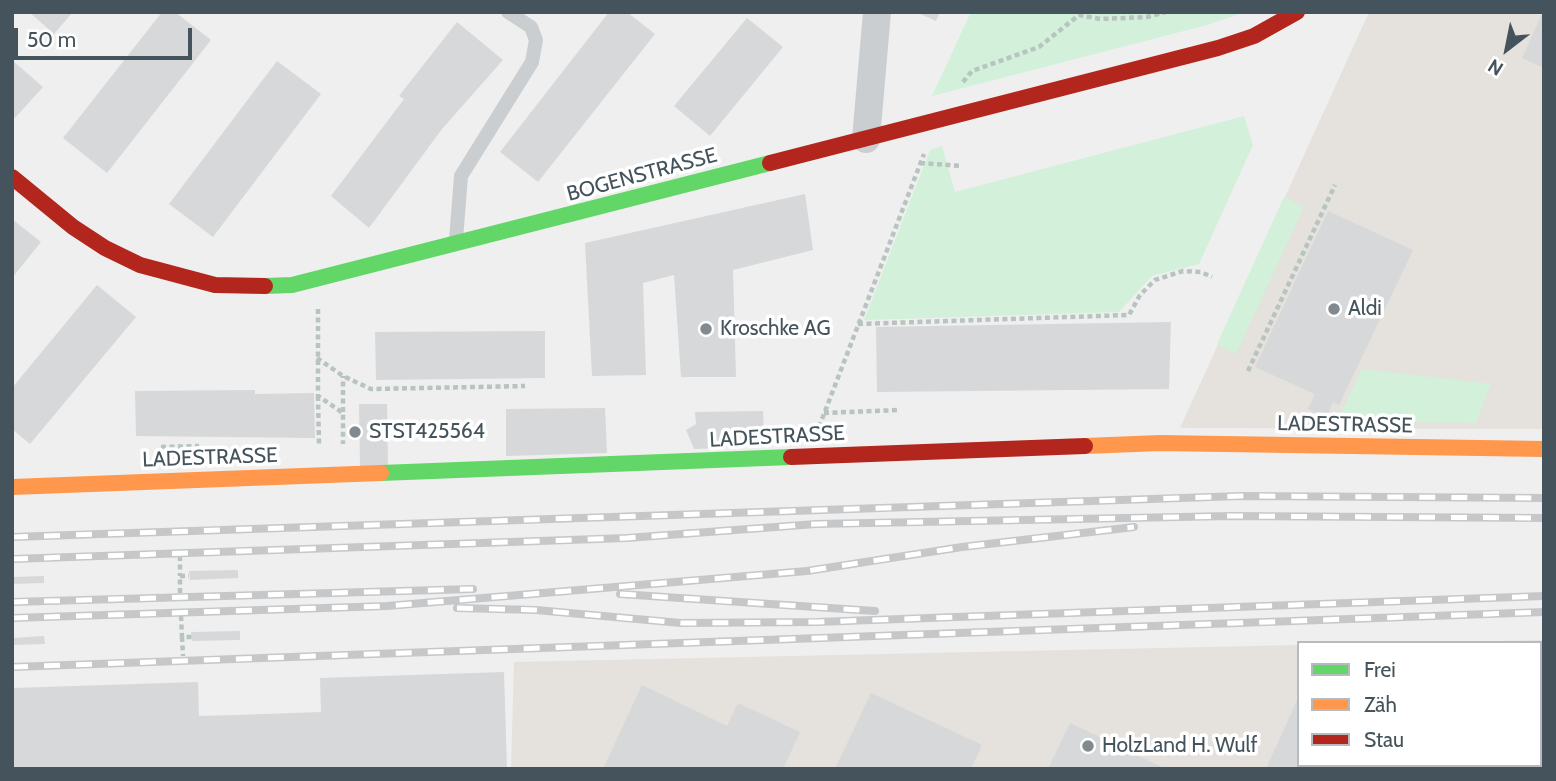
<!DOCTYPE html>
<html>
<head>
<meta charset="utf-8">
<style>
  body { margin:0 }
  #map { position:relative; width:1556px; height:781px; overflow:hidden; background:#f0efef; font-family:Cabin,sans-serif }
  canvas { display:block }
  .frame { position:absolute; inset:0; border:14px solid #45545c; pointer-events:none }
  .legend { position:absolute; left:1297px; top:641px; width:245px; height:126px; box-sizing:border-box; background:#fff; border:2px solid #b5bbbe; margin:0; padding:9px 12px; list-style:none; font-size:21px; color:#45545c }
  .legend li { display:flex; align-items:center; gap:14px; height:35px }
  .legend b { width:35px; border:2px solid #b5bbbe }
  .north { position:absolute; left:1472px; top:14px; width:70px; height:70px; -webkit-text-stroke:5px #fff; paint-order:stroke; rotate:212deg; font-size:19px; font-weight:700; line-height:28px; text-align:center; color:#45545c }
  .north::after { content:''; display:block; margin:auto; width:24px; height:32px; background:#45545c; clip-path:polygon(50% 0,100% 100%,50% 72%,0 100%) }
  .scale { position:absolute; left:14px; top:28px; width:178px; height:32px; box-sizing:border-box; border:4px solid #45545c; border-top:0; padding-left:9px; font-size:21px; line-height:24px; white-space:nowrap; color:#45545c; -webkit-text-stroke:5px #fff; paint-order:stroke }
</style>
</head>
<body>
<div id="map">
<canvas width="1556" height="781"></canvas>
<div class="frame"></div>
<ul class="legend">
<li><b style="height:9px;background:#63d668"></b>Frei</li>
<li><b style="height:9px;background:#ff974d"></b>Zäh</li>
<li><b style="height:9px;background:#b3261e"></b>Stau</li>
</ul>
<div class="north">N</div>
<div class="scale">50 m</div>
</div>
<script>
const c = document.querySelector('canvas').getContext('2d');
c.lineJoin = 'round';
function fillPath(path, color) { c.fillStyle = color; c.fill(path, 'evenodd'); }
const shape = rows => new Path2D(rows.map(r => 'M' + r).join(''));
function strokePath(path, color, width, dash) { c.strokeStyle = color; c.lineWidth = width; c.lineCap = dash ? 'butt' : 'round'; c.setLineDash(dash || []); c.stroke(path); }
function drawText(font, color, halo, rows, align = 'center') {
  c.font = font + ' Cabin,sans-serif'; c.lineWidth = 7; c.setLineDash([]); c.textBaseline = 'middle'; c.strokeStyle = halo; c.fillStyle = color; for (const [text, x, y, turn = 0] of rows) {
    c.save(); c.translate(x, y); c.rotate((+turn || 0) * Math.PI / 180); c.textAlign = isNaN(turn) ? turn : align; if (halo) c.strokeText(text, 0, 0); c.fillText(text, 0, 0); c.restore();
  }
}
const commercial = shape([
  [1369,12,1544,12,1544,429,1180,428],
  [1544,640,1544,769,511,769,514,662,1299,645,1299,765,1540,765,1540,643,1408,643]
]);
const green = shape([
  [971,12,1245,12,1207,25,932,96],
  [1244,116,1253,145,1199,264,1152,276,1119,312,864,320,930,150,942,146,955,192],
  [1284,197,1304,207,1236,354,1217,344],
  [1362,369,1491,384,1476,423,1337,421]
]);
const building = shape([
  [29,12,73,12,54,34],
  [162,12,175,12,211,40,107,173,63,138],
  [609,12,627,12,655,34,538,182,500,152],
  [916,12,940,12,936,21],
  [1543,12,1544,12,1544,68,1522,58],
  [747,18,783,47,710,136,674,106],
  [457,22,503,60,442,129,369,228,331,196,404,99,399,96],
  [12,60,43,87,15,118,12,115],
  [277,61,321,94,213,237,169,204],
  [805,194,813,250,733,270,736,377,681,377,674,275,643,283,646,375,592,376,585,243],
  [1328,211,1413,250,1339,405,1333,402,1326,418,1308,409,1315,394,1255,367],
  [12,219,41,242,12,278],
  [97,285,136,317,30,444,12,429,12,388],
  [1171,322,1169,389,877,392,876,327],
  [545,331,545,378,376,380,375,332],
  [255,390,255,394,314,393,315,438,136,436,135,391],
  [359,404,387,404,388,466,360,466],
  [605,408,607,453,506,456,506,409],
  [763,411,764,436,726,436,720,448,694,449,686,430,696,424,695,412],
  [351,425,358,425,359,439,352,439],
  [238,570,238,578,190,580,189,571],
  [44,576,44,583,12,584,12,577],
  [240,631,240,640,192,641,191,632],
  [44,636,45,644,12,645,12,638],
  [1540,667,1544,667,1544,763,1540,761],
  [504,672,507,769,14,769,12,688,198,682,199,716,236,715,321,712,320,678],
  [642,685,727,726,738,703,800,732,783,769,603,769],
  [871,693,982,745,971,769,835,769],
  [1299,696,1299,765,1303,765,1301,769,1266,769],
  [1070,723,1166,769,1048,769],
  [1314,765,1434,765,1441,769,1312,769]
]);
const path = shape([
  [963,82,972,71,1039,47,1079,15,1100,19,1147,17,1166,12],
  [920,163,962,166],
  [318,309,318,396,343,413,343,444],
  [858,324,1129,315,1140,295,1155,280,1183,271,1201,272,1212,277],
  [317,358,343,376,371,389,525,386],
  [1248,371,1335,185],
  [318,396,319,444],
  [343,412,343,376],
  [824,413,898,410],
  [819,427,924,154],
  [161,447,199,446],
  [180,556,180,576],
  [180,593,180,576,189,576],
  [181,616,182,637,192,637],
  [182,637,183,656],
  [12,732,13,732]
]);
const lane = shape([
  [456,240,461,176,532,62,536,40,531,27,508,12]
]);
const street = shape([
  [866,139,877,12]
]);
const fast = shape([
  [265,286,292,285,770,163],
  [381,473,791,457]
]);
const slow = shape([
  [1085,446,1160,443,1544,449],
  [12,487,381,473]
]);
const jam = shape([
  [770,163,1218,48,1254,36,1297,12],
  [12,177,73,227,105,248,140,265,215,285,265,286],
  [791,457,1085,446]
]);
const rail = shape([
  [12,537,1241,496,1544,498],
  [12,559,627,538,816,524,1231,516,1544,518],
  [620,594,875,611],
  [12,602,473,589],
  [457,608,536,610,681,623,817,622,1544,596],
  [12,618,387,606,807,571,962,547,1134,527],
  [12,667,1544,612]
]);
const markers = [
  [1334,309,7,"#818a8f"],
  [706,329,7,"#818a8f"],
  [355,432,7,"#818a8f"],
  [1088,746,7,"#818a8f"]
];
const streetNames = [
  ["BOGENSTRASSE",642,175,-15],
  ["LADESTRASSE",1345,425,1],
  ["LADESTRASSE",777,437,-3],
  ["LADESTRASSE",210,458,-2]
];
const poiNames = [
  ["Aldi",1348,309],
  ["Kroschke AG",720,329],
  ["STST425564",369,432],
  ["HolzLand H. Wulf",1102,746]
];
fillPath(commercial, '#e5e1dc');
fillPath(green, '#d2f0da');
fillPath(building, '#d7d8d9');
strokePath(path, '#b8c4bf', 4.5, [5, 3.5]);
strokePath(lane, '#cbced0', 14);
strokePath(street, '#cbced0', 28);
strokePath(fast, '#63d668', 16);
strokePath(slow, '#ff974d', 16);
strokePath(jam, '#b3261e', 16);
strokePath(rail, '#c5c7c9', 8);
strokePath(rail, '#fff', 5, [16]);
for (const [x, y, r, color] of markers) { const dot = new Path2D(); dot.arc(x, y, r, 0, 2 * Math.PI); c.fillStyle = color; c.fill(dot); strokePath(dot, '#fff', 2.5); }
drawText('21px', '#45545c', '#fff', streetNames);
drawText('21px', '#45545c', '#fff', poiNames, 'left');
</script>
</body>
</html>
